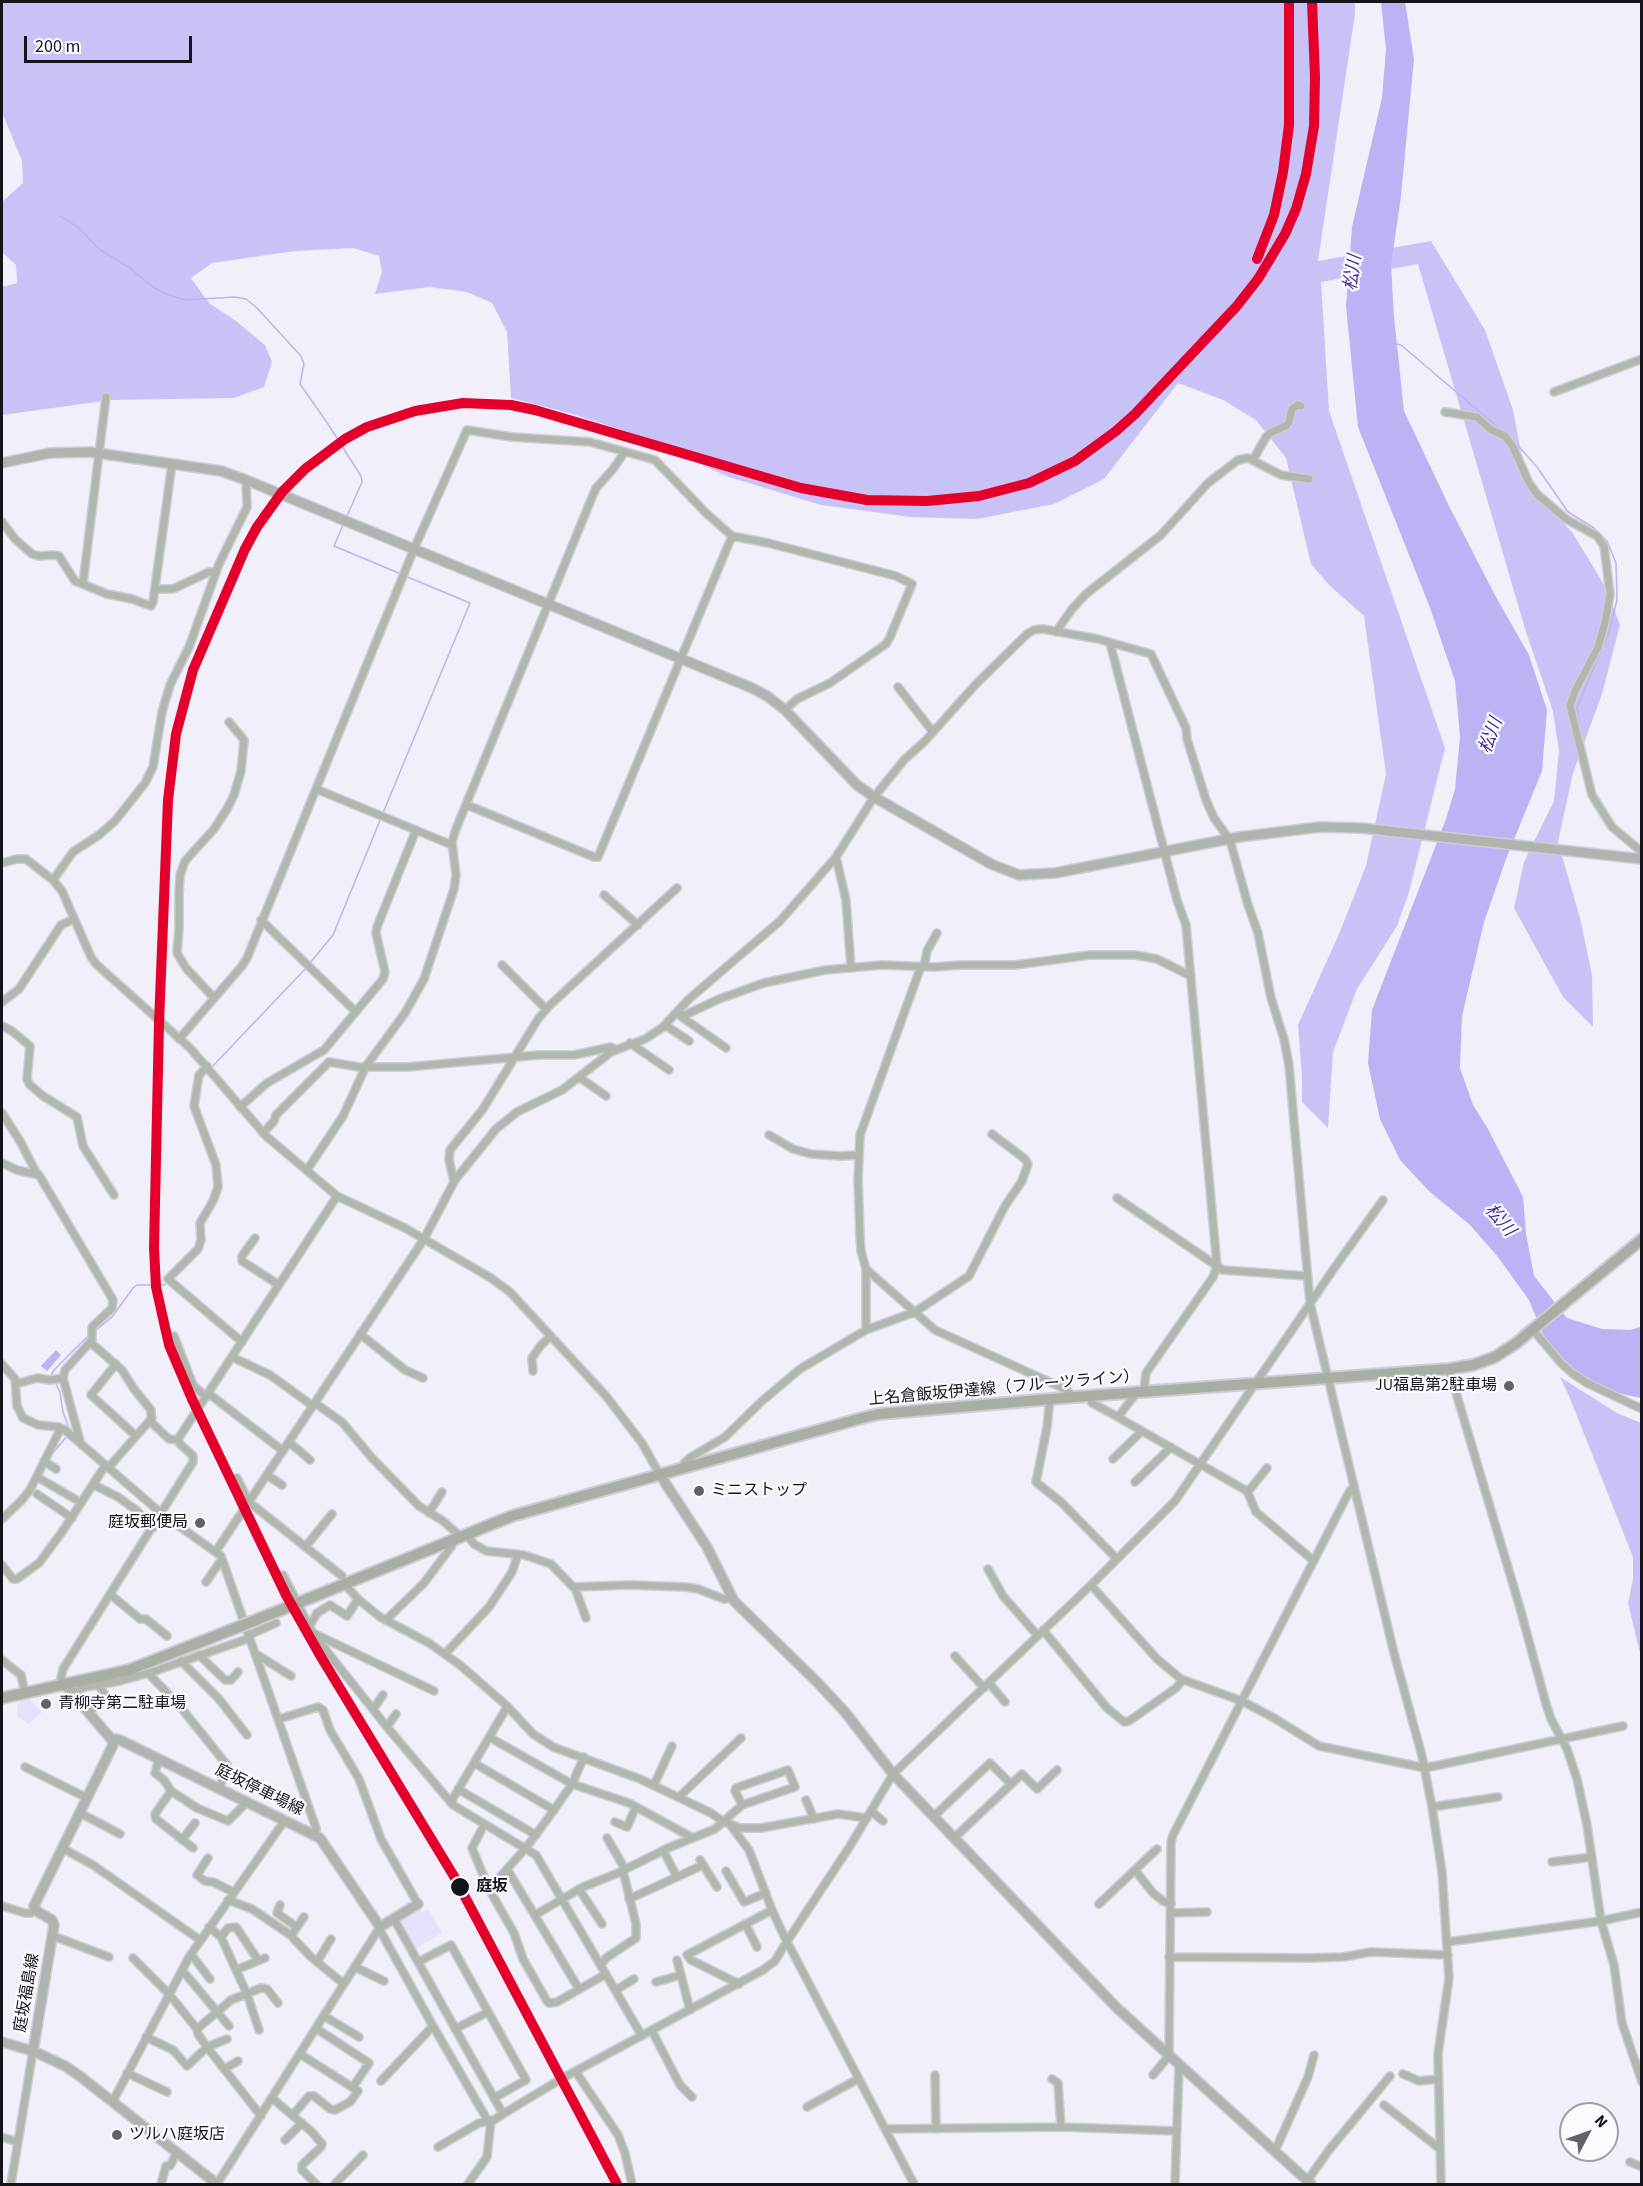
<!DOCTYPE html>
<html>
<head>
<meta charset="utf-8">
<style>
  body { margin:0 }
  #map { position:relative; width:1643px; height:2186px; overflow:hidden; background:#f0effa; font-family:"Source Sans 3",sans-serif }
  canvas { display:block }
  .frame { position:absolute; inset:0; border:3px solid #14141b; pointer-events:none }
  .north { position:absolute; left:1559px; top:2102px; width:60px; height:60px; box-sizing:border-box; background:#fafaff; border:2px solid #9e9ea4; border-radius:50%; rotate:49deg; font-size:16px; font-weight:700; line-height:24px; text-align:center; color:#14141b }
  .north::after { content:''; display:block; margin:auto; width:21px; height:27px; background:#616169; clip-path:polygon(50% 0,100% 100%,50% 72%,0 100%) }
  .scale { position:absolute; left:24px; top:36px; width:168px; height:27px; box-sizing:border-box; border:3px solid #14141b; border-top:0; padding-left:8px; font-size:18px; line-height:21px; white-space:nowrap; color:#14141b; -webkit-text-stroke:4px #fafaff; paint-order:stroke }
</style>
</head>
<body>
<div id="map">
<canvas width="1643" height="2186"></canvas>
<div class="frame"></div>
<div class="north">N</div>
<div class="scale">200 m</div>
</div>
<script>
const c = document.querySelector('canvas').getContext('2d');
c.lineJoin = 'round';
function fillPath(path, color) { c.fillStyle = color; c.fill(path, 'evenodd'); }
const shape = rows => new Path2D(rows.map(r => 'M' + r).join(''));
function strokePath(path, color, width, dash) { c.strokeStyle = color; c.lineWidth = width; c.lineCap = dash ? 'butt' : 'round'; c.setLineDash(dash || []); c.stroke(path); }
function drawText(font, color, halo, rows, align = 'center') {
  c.font = font + ' "Source Sans 3","Noto Sans JP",sans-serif'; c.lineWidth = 4.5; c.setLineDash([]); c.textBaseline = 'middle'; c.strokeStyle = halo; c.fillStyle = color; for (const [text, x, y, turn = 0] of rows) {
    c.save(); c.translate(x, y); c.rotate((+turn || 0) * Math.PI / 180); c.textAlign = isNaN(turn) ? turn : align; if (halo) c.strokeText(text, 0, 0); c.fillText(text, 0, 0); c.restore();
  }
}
const green = shape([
  [28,1698,42,1712,29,1724,18,1717,17,1713,17,1706,21,1701],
  [418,1906,422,1912,428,1909,442,1933,413,1950,396,1919]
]);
const forest = shape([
  [2,2,1355,2,1355,14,1318,261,1431,241,1485,330,1513,410,1527,485,1572,532,1606,588,1620,625,1602,694,1573,773,1558,842,1580,918,1592,975,1593,1027,1563,997,1514,908,1524,862,1554,801,1559,751,1553,711,1526,632,1418,264,1321,282,1329,411,1445,748,1409,892,1397,926,1357,989,1333,1052,1328,1128,1302,1102,1302,1075,1298,1025,1339,934,1366,866,1386,774,1364,616,1330,586,1311,564,1286,458,1256,420,1223,400,1178,383,1104,479,1054,504,977,519,911,517,821,505,729,477,625,431,569,413,511,398,507,332,492,303,467,292,429,287,375,294,382,272,379,256,353,248,295,251,212,263,191,278,209,303,236,321,265,345,272,362,264,387,234,398,111,400,2,415,2,287,17,283,16,265,2,252,2,202,23,183,22,161,2,112],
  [1560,1377,1617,1413,1641,1423,1641,1657,1628,1603,1633,1579,1633,1557,1569,1396]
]);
const water = shape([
  [1381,2,1405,2,1414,59,1401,196,1391,265,1394,317,1404,411,1450,508,1496,597,1529,655,1547,710,1542,771,1506,859,1484,922,1462,1016,1460,1068,1473,1105,1488,1129,1523,1197,1526,1234,1534,1276,1567,1318,1602,1329,1630,1330,1641,1327,1641,1398,1602,1390,1570,1369,1546,1342,1529,1300,1498,1257,1470,1225,1429,1191,1400,1160,1380,1119,1368,1063,1372,1010,1446,819,1455,789,1460,737,1455,681,1429,605,1358,427,1346,306,1352,227,1382,98,1386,49],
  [56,1350,61,1355,47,1371,41,1366]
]);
const stream = shape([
  [60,216,79,228,100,250,130,268,154,288,167,294,185,300,235,297,246,299,256,307,301,356,304,364,300,384,328,424,361,476,362,482,347,516],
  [1397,344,1401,345,1501,430],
  [1512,439,1537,467,1568,512,1594,528,1607,541,1616,563,1617,600,1609,632,1577,707,1582,742],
  [344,523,334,546,401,574],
  [383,813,470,603,405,576],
  [310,963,333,935,381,818],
  [211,1068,307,967],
  [202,1079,207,1071],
  [198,1109,199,1096],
  [219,1167,221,1180],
  [95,1331,112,1317,133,1288,137,1285,164,1285,167,1282],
  [52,1378,51,1375,55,1369,89,1335],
  [55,1382,60,1392,63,1412,70,1431],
  [52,1454,68,1435]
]);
const street = shape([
  [1554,392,1642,359],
  [1445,412,1477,417,1491,430,1505,436,1513,447,1529,483,1537,494,1566,519,1597,536,1604,546,1610,594,1605,623,1598,647,1575,691,1570,706,1592,795,1612,827,1642,852],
  [1253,460,1266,437,1270,433,1286,426,1289,422,1292,409,1298,405,1301,406],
  [2,522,15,539,32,554,39,556,53,555,59,556,75,581,107,594,132,599,151,606,153,602,172,464],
  [83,583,106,397],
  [155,589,173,589,209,572,216,572],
  [1056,632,1072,609,1086,594,1161,535,1208,483,1238,460,1248,458,1281,475,1309,479],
  [1110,643,1177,900,1186,925,1217,1266,1213,1277,1146,1373,1144,1391],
  [898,687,933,732],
  [316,789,452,845],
  [467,805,594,857,598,857,732,536],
  [836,857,846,900,851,968],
  [2,863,17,859,26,859,53,880,62,891,91,957,96,964,190,1048,266,1136,337,1196,405,1228,491,1278,510,1292,606,1396,642,1443,660,1475],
  [53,880,73,852,99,835,115,821,145,783,153,767,162,712,170,685,189,647,219,564,247,507,246,480],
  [604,895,638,925],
  [261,920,356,1012],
  [937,933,927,951,925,962,920,969,860,1135,858,1180,860,1237,861,1251,866,1269,935,1330,1065,1389,1074,1397],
  [502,965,546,1009],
  [214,998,186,968,177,953,179,928,179,894,180,875,185,861,214,829,227,809,234,795,241,771,244,740,229,722],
  [2,1002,19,989,61,925,74,919],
  [675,1014,685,1015,719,999,764,983,825,970,882,965,934,967,962,965,1015,965,1090,955,1135,955,1157,959,1191,976],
  [679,1015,726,1048],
  [665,1025,689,1041],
  [2,1026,12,1031,30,1046,27,1079,30,1085,43,1096,77,1117,83,1146,114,1195],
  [179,1039,242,966,247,958,414,549,467,430,512,437,590,442,655,460,706,513,732,536,768,543,896,576,912,584,890,637,886,644,830,683,797,699,785,710],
  [630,1043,669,1070],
  [207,1066,199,1075,194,1106,216,1165,218,1187,213,1201,200,1223,201,1240,198,1249,168,1279,242,1342],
  [579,1077,606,1096],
  [240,1107,267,1083,324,1050,383,979,385,972,376,933,377,927,416,830],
  [2,1113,20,1141,37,1174],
  [263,1133,274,1121,276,1115,329,1062,359,1067,407,1067,539,1055,574,1055,611,1047,616,1050],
  [769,1135,793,1149,811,1154,842,1156,858,1155],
  [2,1163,17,1170,39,1175,113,1300,112,1308,92,1327,92,1340,65,1370,63,1378,80,1441],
  [307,1170,343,1116,366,1066,405,1013,424,979,454,889,456,875,452,842,456,829,593,495,596,488,613,469,624,453],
  [454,1181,449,1160,450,1150,483,1109,538,1019,550,1005,677,888],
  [1117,1198,1223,1270,1307,1276],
  [255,1238,242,1256,242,1261,279,1285],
  [866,1269,866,1330],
  [1533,1330,1561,1363,1572,1373,1587,1383,1642,1409],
  [360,1334,405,1370,423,1378],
  [174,1336,193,1385,206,1397],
  [90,1342,122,1370,134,1389,151,1410,151,1421,154,1425,169,1439,178,1440],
  [232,1357,270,1375,313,1406],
  [2,1364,15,1379,17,1406,23,1418,38,1425,59,1427,65,1430,162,1514,221,1556,316,1828,315,1835],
  [116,1364,91,1395,135,1435],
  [1449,1369,1520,1608,1546,1704,1551,1719,1567,1749,1577,1779,1587,1825,1601,1921,1614,1965,1622,2023,1642,2082],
  [533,1371,532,1358,541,1345,551,1336],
  [16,1384,37,1378,50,1380,63,1378],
  [1137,1392,1118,1417,1121,1419,1247,1491,1251,1488,1267,1468],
  [208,1393,283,1451],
  [1089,1395,1092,1403,1118,1417],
  [1050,1399,1047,1427,1036,1482,1062,1503,1116,1558],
  [315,1403,342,1422,372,1458,419,1506,443,1521,460,1536],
  [289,1442,310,1460],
  [1113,1459,1142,1431],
  [44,1461,56,1469],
  [108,1468,152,1418],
  [683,1469,684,1463,691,1457,725,1437,762,1401,800,1369,866,1330,915,1312,969,1276,1005,1206,1022,1181,1028,1164,1025,1159,992,1134],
  [267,1475,282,1485],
  [37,1477,75,1499],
  [237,1478,249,1502,342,1576],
  [1135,1482,1171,1447],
  [94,1485,118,1497,136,1510,153,1528],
  [1247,1491,1256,1512,1314,1561],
  [37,1494,72,1518],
  [429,1513,442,1492],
  [2,1519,21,1501,30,1490,61,1428],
  [466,1534,474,1544,486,1551,524,1555,551,1564,573,1587,629,1585,686,1587,698,1589,724,1599,732,1598],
  [306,1546,332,1514],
  [216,1551,424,1239,455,1180,496,1129,517,1112,562,1090,611,1052,645,1039,662,1028,689,999,780,921,836,857,874,797,904,760,925,741,976,684,1027,634,1034,630,1043,629,1098,639,1151,654,1186,728,1187,739,1206,800,1214,818,1230,840,1248,905,1258,933,1271,998,1284,1039,1289,1065,1310,1303,1394,1653,1422,1756,1432,1807,1442,1872,1449,1978,1438,2054,1441,2184],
  [2,1565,13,1579,17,1579,39,1563,62,1532,105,1466],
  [988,1569,1003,1596,1038,1636],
  [283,1575,294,1596],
  [206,1582,222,1559],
  [347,1587,358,1599,380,1617,429,1643,460,1665,506,1705,533,1734,553,1747,640,1779,711,1813,724,1822,740,1828,761,1828,838,1814,867,1818],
  [575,1588,586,1618],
  [111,1595,140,1619,146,1619,167,1636],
  [299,1606,309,1627,321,1644,387,1727,453,1805],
  [386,1620,424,1583,451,1547,455,1538],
  [309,1627,317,1613,330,1605,347,1616,358,1599],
  [1043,1630,1107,1708,1124,1722,1129,1721,1176,1688,1181,1682,1181,1679,1157,1659,1091,1585],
  [315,1634,434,1691],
  [249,1635,276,1623],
  [256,1654,291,1676],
  [445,1654,489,1607,512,1572,518,1554],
  [199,1655,225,1680,231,1680,238,1672],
  [955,1656,984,1688],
  [2,1660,21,1675,25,1693],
  [181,1661,219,1699,247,1735],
  [148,1673,178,1704,227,1765,228,1772,218,1788],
  [1181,1679,1242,1701,1274,1718,1319,1746,1425,1768,1623,1726],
  [989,1683,1005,1702],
  [65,1685,61,1678,63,1669,193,1462,193,1456,180,1444,178,1439,337,1196],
  [73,1693,85,1687,120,1681,152,1672,250,1638],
  [507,1707,452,1800,453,1805,536,1855,642,2036],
  [373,1709,383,1695],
  [89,1712,107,1697,98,1685],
  [279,1719,318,1707,323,1710,330,1730,359,1779,381,1839,418,1904],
  [387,1727,396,1714],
  [489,1737,572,1784,629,1803,693,1838],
  [159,1759,155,1773,164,1780,171,1791,155,1814,156,1819,193,1848],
  [474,1763,554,1810],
  [25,1767,87,1798],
  [654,1785,672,1746],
  [458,1789,536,1835],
  [171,1791,197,1808,228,1821,247,1802],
  [679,1797,741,1738],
  [806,1800,814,1819],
  [1432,1807,1498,1797],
  [871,1811,883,1821],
  [80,1813,120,1834],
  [933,1817,990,1763,1011,1784],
  [615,1822,627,1827,636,1807],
  [484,1825,472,1848,489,1889,514,1933,523,1959,547,2001,549,2003,557,2002,606,1974],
  [731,1826,749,1850,772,1910,784,1936,914,2184],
  [607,1838,625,1869],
  [954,1838,1022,1774,1037,1789,1057,1770],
  [182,1840,195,1823],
  [62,1848,93,1865,200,1940],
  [663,1850,677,1877],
  [208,1858,197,1875,205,1881,213,1882,233,1892],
  [700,1860,717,1887],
  [1552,1862,1592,1857],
  [507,1869,579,1989],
  [1135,1870,1153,1893,1163,1901,1171,1904],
  [726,1871,744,1902,766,1893],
  [489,1889,525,1849,554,1810,572,1784,584,1757],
  [579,1889,602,1924],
  [629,1899,703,1865],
  [228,1900,252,1909,292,1936],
  [1099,1904,1157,1849],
  [280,1905,277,1913,297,1927],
  [2,1906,25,1913,31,1913,36,1910],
  [1171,1913,1207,1912],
  [535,1915,583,1887,618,1873,668,1848,715,1829,742,1805,795,1787,788,1770,736,1788,735,1791,742,1805],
  [304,1917,292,1934,293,1938,311,1957,344,1984],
  [394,1919,503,2114,561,2079,763,1970,775,1961,784,1946,850,1846,893,1774,1091,1585,1175,1501,1335,1267,1383,1200],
  [746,1925,757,1947],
  [209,1927,221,1937,247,1994,259,2030],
  [380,1927,381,1932,433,2026,488,2121],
  [53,1936,109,1957],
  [221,1937,228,1928,236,1927,258,1960],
  [1447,1942,1601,1921,1642,1912],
  [191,1954,210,1979],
  [1169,1957,1310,1958,1343,1957,1371,1952,1448,1955],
  [133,1958,169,1994,197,2029,231,2000,261,1988,267,1989,278,2003],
  [677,1960,690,2010],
  [317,1962,331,1939],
  [418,1962,451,1945,526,2080,494,2098],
  [601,1965,606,1958,636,1938,636,1924,623,1871],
  [355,1967,384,1981],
  [182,1970,229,2026],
  [236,1970,265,1958],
  [656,1982,681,1975],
  [739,1984,691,1960,687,1955,772,1910],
  [616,1990,634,1979],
  [324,2016,359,2037],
  [197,2029,198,2034,207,2047,261,2116],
  [317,2029,369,2063,353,2087],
  [455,2029,488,2012],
  [652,2031,680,2085,692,2097],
  [146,2037,173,2050,187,2066,207,2047,227,2039],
  [224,2069,238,2061],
  [576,2072,618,2135,625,2153,632,2184],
  [127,2073,167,2092],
  [1403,2074,1419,2081,1438,2079],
  [935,2075,936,2129],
  [1153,2075,1167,2058,1169,2053,1171,1842,1173,1835,1348,1494,1354,1486],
  [1052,2079,1058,2083,1061,2127],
  [381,2081,433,2026],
  [272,2098,312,2132,322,2144,321,2147,302,2165,302,2170,316,2184],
  [113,2101,189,1957,285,1820],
  [1384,2105,1440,2149],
  [807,2107,858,2079],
  [293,2115,309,2096,314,2096,330,2109,335,2110,350,2102,358,2091,300,2054],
  [885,2129,1061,2127,1177,2131],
  [2,2137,18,2142],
  [285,2140,302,2123],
  [438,2147,479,2123,494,2120,503,2114],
  [1275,2151,1308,2077,1314,2055],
  [1630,2162,1642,2167],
  [1307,2181,1329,2150,1390,2076],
  [11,2184,33,2051],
  [161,2184,166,2166,170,2166,177,2152],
  [217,2184,380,1927],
  [335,2184,363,2155],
  [468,2184,487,2157,491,2120],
  [1175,2184,1179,2065]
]);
const secondary = shape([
  [2,463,50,453,90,452,221,471,246,480,752,688,767,696,785,710,857,785,874,797,991,864,1019,875,1055,873,1239,837,1320,827,1361,828,1642,859],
  [660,1475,707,1547,734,1601,817,1682,845,1712,893,1774,1117,2008,1311,2184],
  [65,1685,112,1740],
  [112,1740,113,1745,34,1906,38,1912,52,1920,54,1925,33,2051,65,2066,81,2077,217,2184],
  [112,1740,116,1739,122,1741,320,1838,380,1927,418,1904],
  [2,2042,33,2051]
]);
const primary = shape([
  [251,1622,512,1516,862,1418,879,1414,1074,1397,1449,1369,1473,1365,1495,1357,1515,1344,1642,1239],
  [2,1698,129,1670,241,1626]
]);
const primaryBridge = shape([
  [241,1626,251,1622]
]);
const rail1 = shape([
  [1257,259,1274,215,1283,172,1289,125,1289,2],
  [617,2184,455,1878,321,1657,286,1595,192,1399,169,1345,156,1287,154,1248,159,1023,168,800,176,734,193,670,245,549,257,527,282,492,305,469,345,439,367,427,415,411,463,403,511,405,535,410,801,488,867,500,927,501,979,496,1029,483,1075,461,1116,431,1135,414,1236,307,1258,279,1285,234,1296,209,1306,174,1314,126,1315,77,1312,2]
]);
const markers = [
  [1509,1386,6,"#616169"],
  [699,1491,6,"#616169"],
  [200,1523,6,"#616169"],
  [46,1704,6,"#616169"],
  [460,1887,10,"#14141b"],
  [117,2135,6,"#616169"]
];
const poiNames = [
  ["JU福島第2駐車場",1497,1386,"right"],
  ["ミニストップ",711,1491],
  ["庭坂郵便局",188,1523,"right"],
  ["青柳寺第二駐車場",58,1704],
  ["ツルハ庭坂店",129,2135]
];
const streetNames = [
  ["上名倉飯坂伊達線（フルーツライン）",1004,1389,-5],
  ["庭坂停車場線",259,1791,26],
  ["庭坂福島線",28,1993,-80]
];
const stopNames = [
  ["庭坂",476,1887]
];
const waterNames = [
  ["松川",1354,273,-82],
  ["松川",1492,736,-70],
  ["松川",1499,1221,49]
];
fillPath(green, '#e5e3fc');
fillPath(forest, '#c8c2f7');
fillPath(water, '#bbb3f4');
strokePath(stream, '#bbb3f4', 1.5);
strokePath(street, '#cecdd5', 10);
strokePath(secondary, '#cecdd5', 12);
strokePath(primary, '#cecdd5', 14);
strokePath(street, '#b0b7ad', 7);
strokePath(secondary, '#afb5ae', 9);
strokePath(primary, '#a9aea5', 10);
strokePath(primaryBridge, '#cecdd5', 14, []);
strokePath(primaryBridge, '#a9aea5', 10);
strokePath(rail1, '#e4002b', 10);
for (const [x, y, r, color] of markers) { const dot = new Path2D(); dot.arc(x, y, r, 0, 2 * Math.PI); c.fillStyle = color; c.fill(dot); strokePath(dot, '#fafaff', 2); }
drawText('16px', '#14141b', '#fafaff', poiNames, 'left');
drawText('16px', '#14141b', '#fafaff', streetNames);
drawText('bold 16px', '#14141b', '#fafaff', stopNames, 'left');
drawText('italic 18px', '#452c90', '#fafaff', waterNames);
</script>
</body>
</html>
